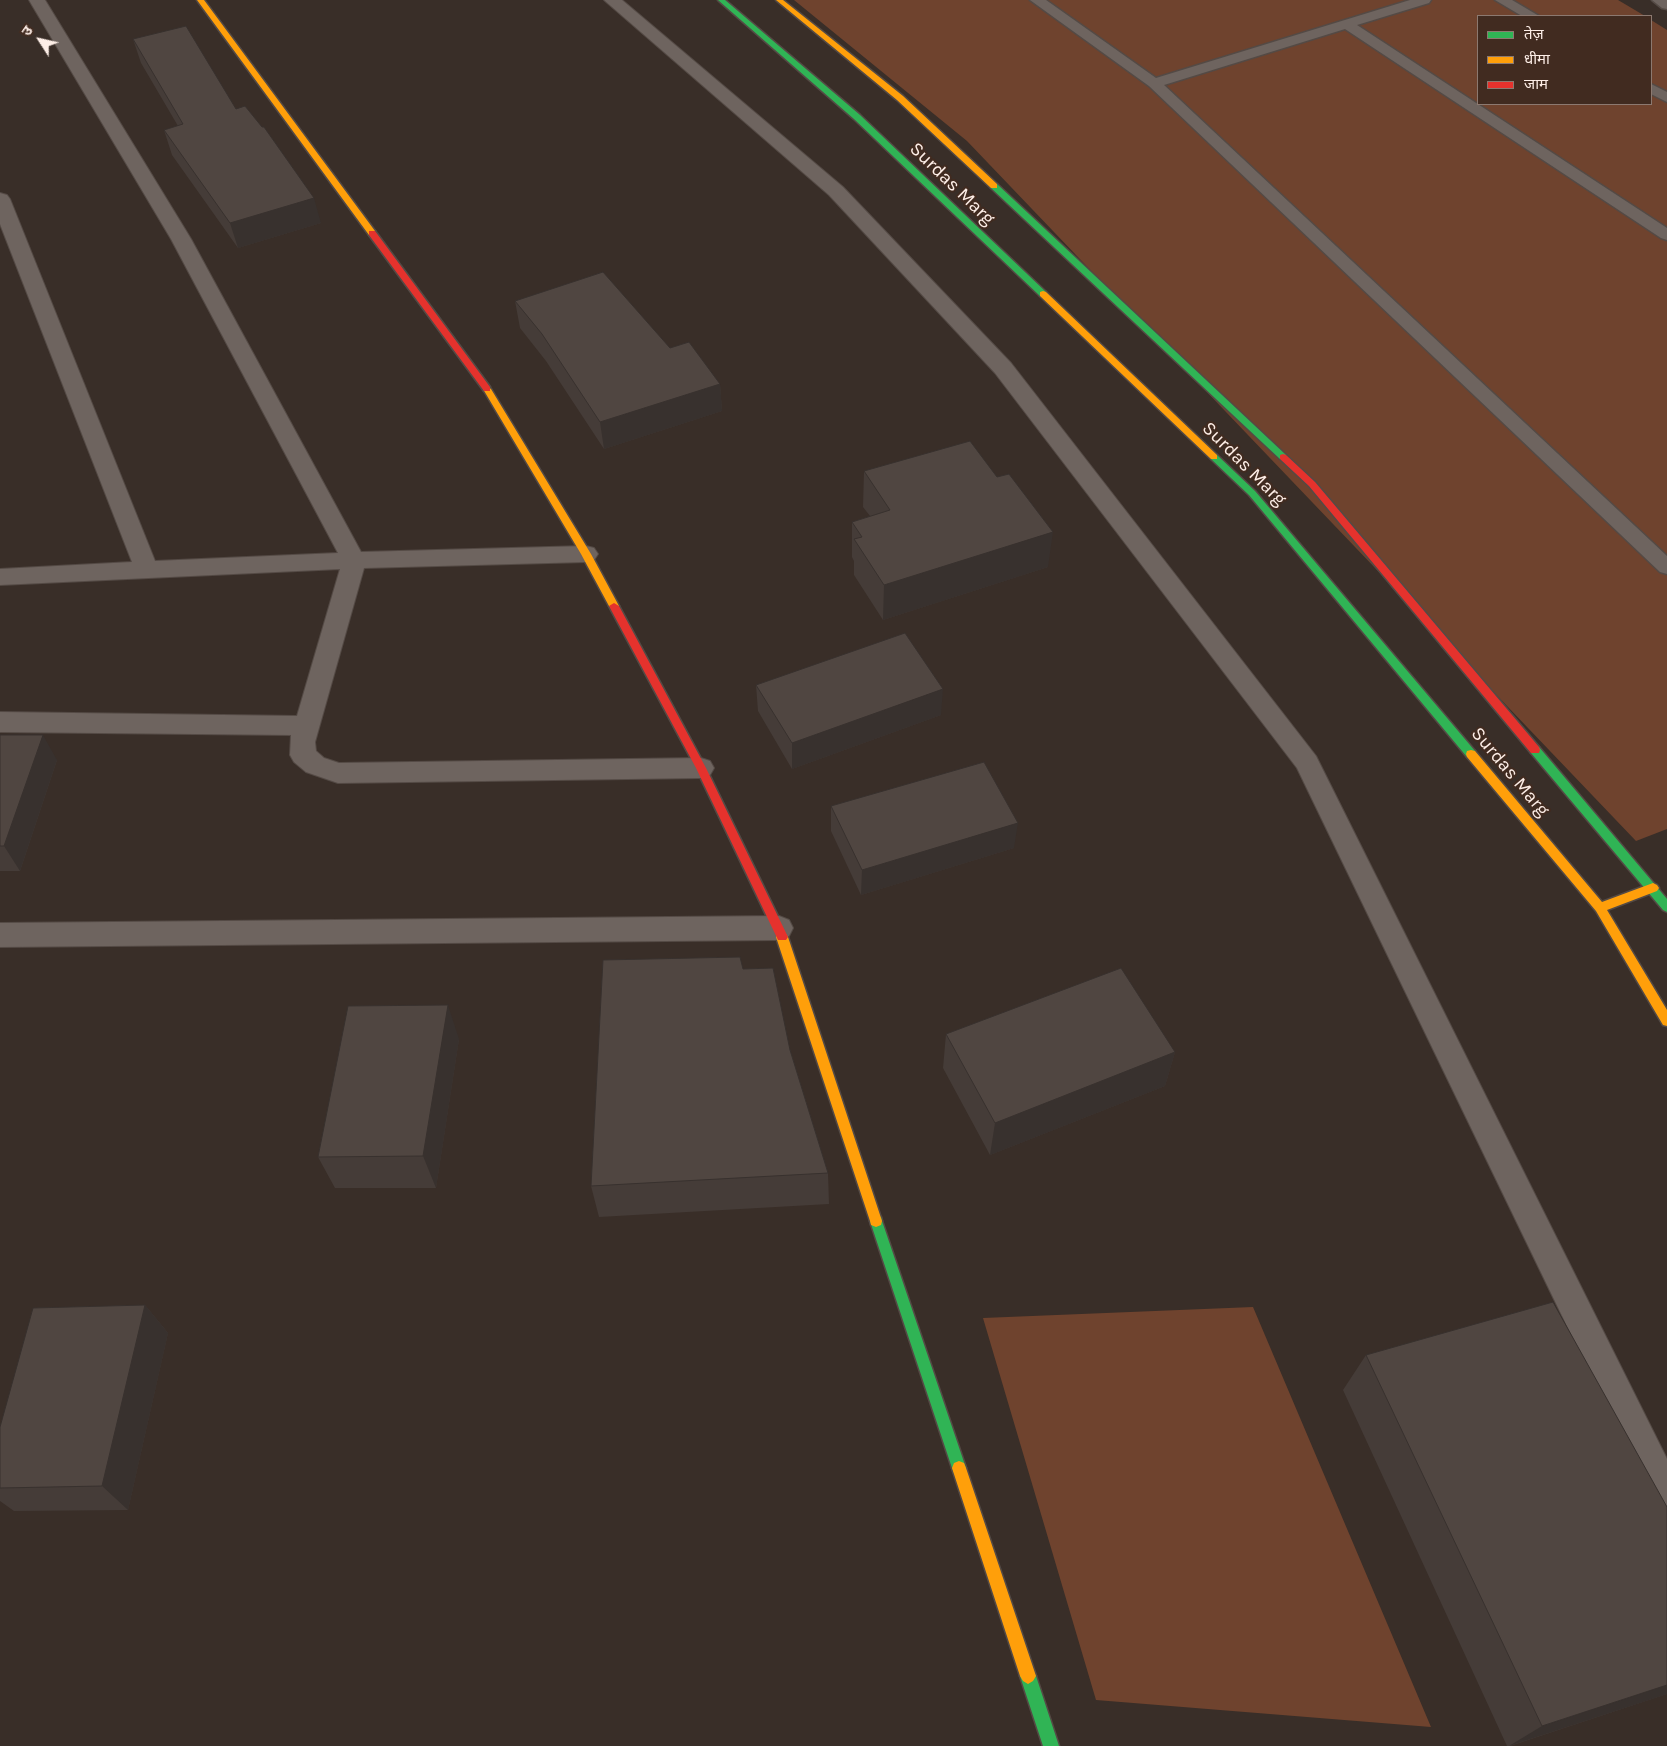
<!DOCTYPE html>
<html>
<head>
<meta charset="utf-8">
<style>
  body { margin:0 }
  #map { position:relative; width:1667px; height:1746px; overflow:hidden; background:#392e28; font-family:Karla,"Noto Sans Devanagari",sans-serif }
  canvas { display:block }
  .legend { position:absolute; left:1477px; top:15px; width:175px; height:90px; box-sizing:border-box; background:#412b20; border:1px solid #8c7970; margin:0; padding:6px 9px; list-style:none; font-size:15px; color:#fdeee7 }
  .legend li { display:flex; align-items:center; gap:10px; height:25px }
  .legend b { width:25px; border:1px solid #8c7970 }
  .north { position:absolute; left:15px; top:15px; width:50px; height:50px; -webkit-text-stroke:4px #412b20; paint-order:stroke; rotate:305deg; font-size:14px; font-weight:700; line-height:20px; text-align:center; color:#fdeee7 }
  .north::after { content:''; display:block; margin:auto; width:18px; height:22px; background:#fdeee7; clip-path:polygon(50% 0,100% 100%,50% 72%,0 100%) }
</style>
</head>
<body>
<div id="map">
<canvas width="1667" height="1746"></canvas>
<ul class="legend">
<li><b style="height:6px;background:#30b455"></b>तेज़</li>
<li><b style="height:6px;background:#ff9f0a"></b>धीमा</li>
<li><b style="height:6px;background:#e5322d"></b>जाम</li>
</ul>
<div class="north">उ</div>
</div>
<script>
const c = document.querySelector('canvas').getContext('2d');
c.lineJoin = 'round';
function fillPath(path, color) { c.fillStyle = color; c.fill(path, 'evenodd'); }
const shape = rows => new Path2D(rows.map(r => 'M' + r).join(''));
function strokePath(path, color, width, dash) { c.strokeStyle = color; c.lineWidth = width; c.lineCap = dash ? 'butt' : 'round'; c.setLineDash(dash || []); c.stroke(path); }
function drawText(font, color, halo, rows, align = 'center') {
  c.font = font + ' Karla,sans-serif'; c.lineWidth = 4; c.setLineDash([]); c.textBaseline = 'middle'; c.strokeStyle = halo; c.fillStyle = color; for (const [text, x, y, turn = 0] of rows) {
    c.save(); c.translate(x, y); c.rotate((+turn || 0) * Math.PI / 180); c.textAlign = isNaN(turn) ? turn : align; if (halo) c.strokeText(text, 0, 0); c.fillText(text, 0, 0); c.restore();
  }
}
const green = shape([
  [794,0,1618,0,1645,16,1478,16,1478,104,1651,104,1651,20,1667,30,1667,829,1636,841,967,141],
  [1253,1307,1431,1727,1096,1700,983,1318]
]);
const lane = shape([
  [1030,0,1046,0,1156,78,1410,0,1431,0,1429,3,1357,25,1667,228,1667,240,1661,238,1345,29,1164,85,1667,556,1667,574,1660,572,1149,86,1030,0],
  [1495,0,1512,0,1539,16,1522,16,1495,0],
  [1652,0,1667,0,1667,9,1662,8,1652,0],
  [1651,84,1667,92,1667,102,1651,94,1651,84]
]);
const street = shape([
  [29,0,45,0,191,239,361,552,586,546,594,548,598,554,594,560,586,562,364,568,315,742,316,751,324,758,339,763,701,758,710,761,714,768,710,775,701,778,338,783,306,772,294,762,290,755,291,735,0,732,0,712,297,716,340,569,0,585,0,569,132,562,0,224,0,193,7,195,10,199,155,561,338,553,171,239,29,0],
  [604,0,622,0,843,187,1011,363,1316,756,1667,1459,1667,1514,1655,1508,1297,768,995,373,829,195,604,0],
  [779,916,789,920,793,928,789,936,779,940,0,947,0,923,779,916]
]);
const fast = shape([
  [718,0,725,0,860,115,1046,292,1046,296,1040,296,854,119,718,0],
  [991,184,997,184,1286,455,1286,459,1280,459,991,188,991,184],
  [1214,454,1217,455,1255,491,1475,751,1476,754,1475,757,1467,757,1249,495,1211,459,1211,455,1214,454],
  [1535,746,1539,747,1667,899,1667,912,1663,910,1531,753,1530,750,1535,746],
  [876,1215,881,1217,882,1221,966,1468,964,1473,959,1475,954,1473,952,1468,870,1221,871,1217,876,1215],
  [1028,1668,1033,1671,1036,1676,1059,1746,1043,1746,1020,1676,1023,1671,1028,1668]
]);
const slow = shape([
  [197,0,204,0,375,231,375,235,369,235,197,0],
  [776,0,783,0,903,96,997,184,997,188,991,188,897,100,776,0],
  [1043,291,1046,292,1217,455,1217,459,1211,459,1040,296,1040,292,1043,291],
  [487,386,491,389,591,554,619,606,618,608,614,609,609,606,581,554,483,389,487,386],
  [1471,750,1475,751,1602,902,1653,883,1657,885,1659,888,1657,891,1607,910,1667,1010,1667,1026,1663,1025,1596,911,1467,757,1466,754,1467,751,1471,750],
  [782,932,786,934,788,937,882,1221,881,1225,876,1227,871,1225,870,1221,776,937,778,934,782,932],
  [959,1461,964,1463,966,1468,1036,1676,1033,1681,1028,1684,1023,1681,1020,1676,952,1468,954,1463,959,1461]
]);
const jam = shape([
  [369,231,375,231,490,387,490,391,484,391,369,235,369,231],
  [1283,454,1286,455,1315,482,1539,747,1540,750,1539,753,1531,753,1309,486,1280,459,1280,455,1283,454],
  [614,603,619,606,706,768,788,937,786,940,778,940,696,768,609,606,614,603]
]);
const wall = shape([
  [133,39,236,109,321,223,238,248,172,155,164,130,178,126,141,63],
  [515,301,670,348,720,384,722,411,604,449,546,361,520,328],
  [864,471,1048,567,883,620,854,575,854,561,852,557,852,522,870,516,863,507],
  [756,685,941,715,792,769,758,711],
  [0,735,57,760,20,871,0,871],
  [831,806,1014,848,861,895,831,831],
  [743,969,790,1050,828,1173,829,1204,599,1217,591,1186],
  [946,1034,1175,1052,1165,1086,990,1155,943,1068],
  [459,1039,436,1188,335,1188,318,1157],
  [145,1305,168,1333,128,1510,14,1511,0,1501,0,1427],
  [1366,1355,1667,1507,1667,1694,1510,1746,1507,1746,1343,1390]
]);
const shadedWall = shape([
  [314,198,321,223,238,248,230,223],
  [720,384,722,411,604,449,600,422],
  [1053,532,1048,567,883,620,884,585],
  [943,689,941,715,792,769,792,743],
  [43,735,57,760,20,871,4,846],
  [1018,823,1014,848,861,895,862,870],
  [448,1005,459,1039,436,1188,423,1156],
  [1175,1052,1165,1086,990,1155,995,1123],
  [145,1305,168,1333,128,1510,102,1486],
  [1667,1685,1667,1694,1509,1746,1542,1726]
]);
const building = shape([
  [186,26,236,109,245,106,262,127,264,127,314,198,230,223,164,130,183,124,133,39,186,26],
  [603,272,670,348,689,342,720,384,600,422,542,334,515,301,603,272],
  [970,441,997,477,1009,474,1053,532,884,585,854,539,862,537,852,522,890,510,864,471,970,441],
  [905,633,943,689,792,743,756,685,905,633],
  [0,735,43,735,4,846,0,846,0,735],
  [984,762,1018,823,862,870,831,806,984,762],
  [740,957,743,969,773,968,790,1050,828,1173,591,1186,603,960,740,957],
  [1121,968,1175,1052,995,1123,946,1034,1121,968],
  [448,1005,423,1156,318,1157,348,1006,448,1005],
  [1553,1302,1667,1507,1667,1685,1542,1726,1366,1355,1553,1302],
  [145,1305,102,1486,0,1488,0,1427,33,1308,145,1305]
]);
const streetNames = [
  ["Surdas Marg",952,184,44],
  ["Surdas Marg",1244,464,45],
  ["Surdas Marg",1510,772,50]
];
fillPath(green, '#6f432e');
strokePath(lane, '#544a45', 3);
strokePath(street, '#544a45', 2);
strokePath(fast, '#544a45', 3);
strokePath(slow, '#544a45', 3);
strokePath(jam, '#544a45', 3);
fillPath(lane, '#6e645f');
fillPath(street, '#6e645f');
fillPath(fast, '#30b455');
fillPath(slow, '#ff9f0a');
fillPath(jam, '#e5322d');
fillPath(wall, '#453c38');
fillPath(shadedWall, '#38312e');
fillPath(building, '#504641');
strokePath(building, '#38312e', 1);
drawText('19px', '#fdeee7', '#412b20', streetNames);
</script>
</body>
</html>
